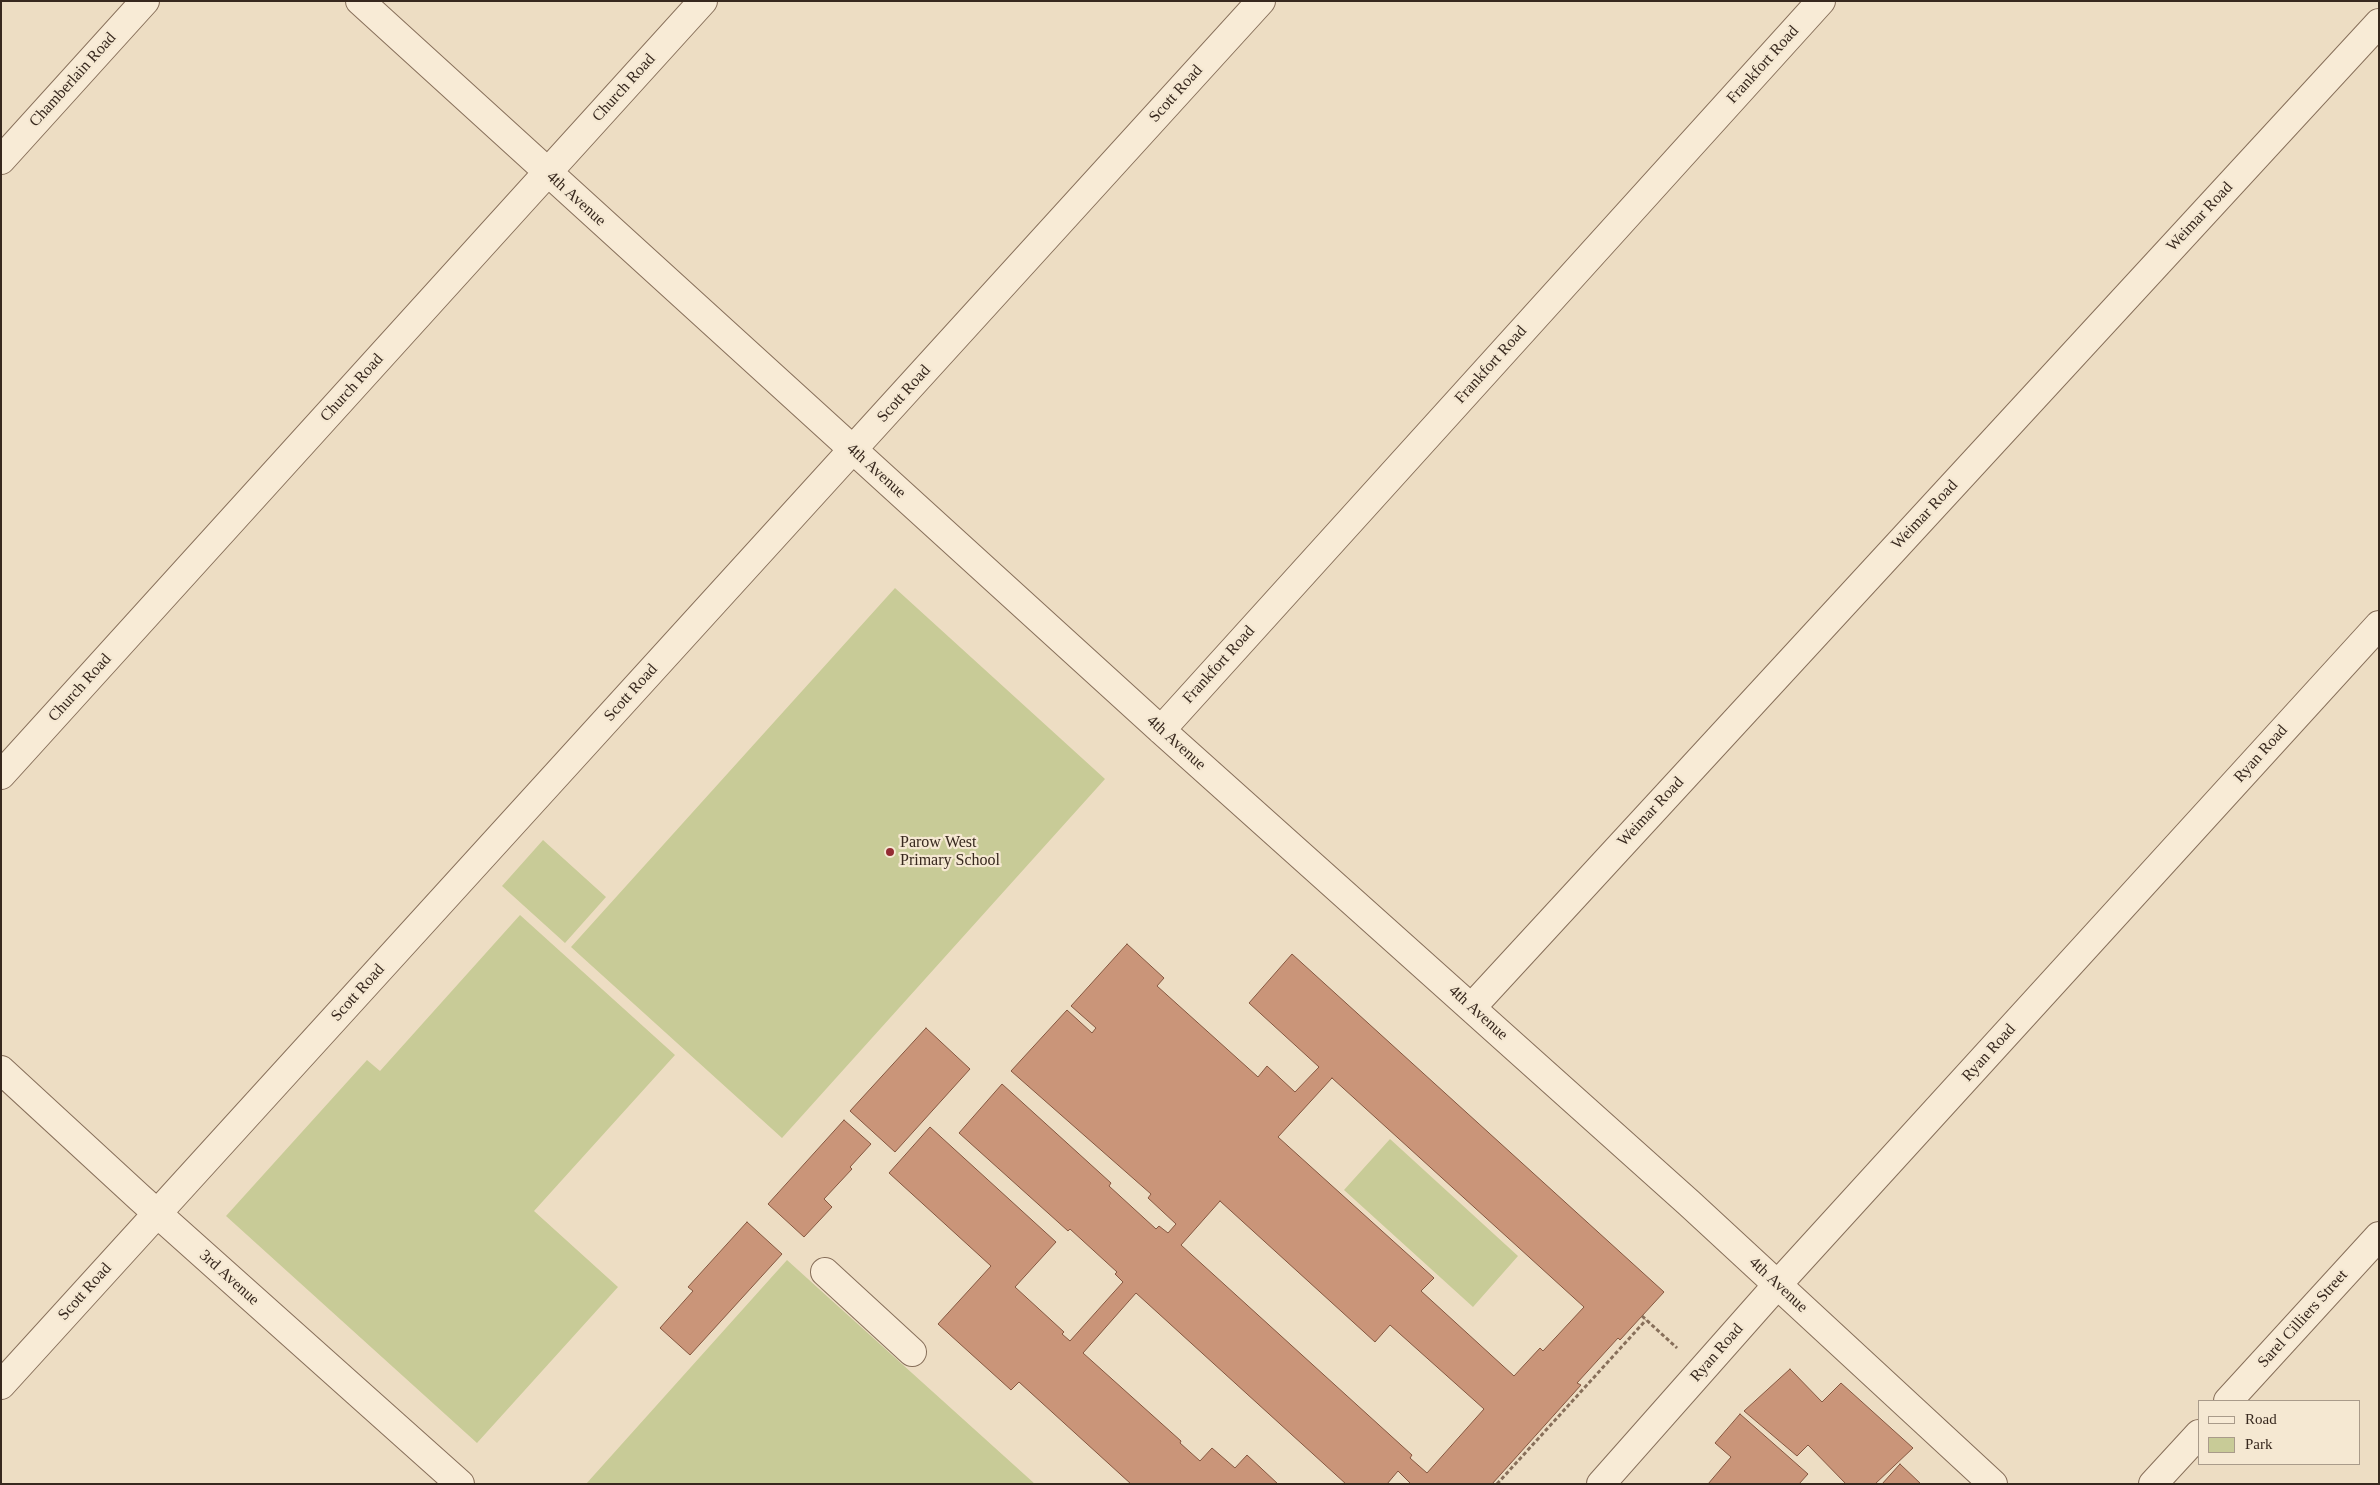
<!DOCTYPE html>
<html>
<head>
<meta charset="utf-8">
<style>
  body { margin:0 }
  #map { position:relative; width:2380px; height:1485px; overflow:hidden; background:#edddc3; font-family:"Times New Roman",serif }
  canvas { display:block }
  .frame { position:absolute; inset:0; border:2px solid #37281e; pointer-events:none }
  .legend { position:absolute; left:2198px; top:1400px; width:162px; height:65px; box-sizing:border-box; background:#f5e8d2; border:1px solid #a99b8a; margin:0; padding:6px 9px; list-style:none; font-size:15px; color:#37281e }
  .legend li { display:flex; align-items:center; gap:10px; height:25px }
  .legend b { width:25px; border:1px solid #a99b8a }
</style>
</head>
<body>
<div id="map">
<canvas width="2380" height="1485"></canvas>
<div class="frame"></div>
<ul class="legend">
<li><b style="height:6px;background:#f8ebd6"></b>Road</li>
<li><b style="height:14px;background:#c8cb97"></b>Park</li>
</ul>
</div>
<script>
const c = document.querySelector('canvas').getContext('2d');
c.lineJoin = 'round';
function fillPath(path, color) { c.fillStyle = color; c.fill(path, 'evenodd'); }
const shape = rows => new Path2D(rows.map(r => 'M' + r).join(''));
function strokePath(path, color, width, dash) { c.strokeStyle = color; c.lineWidth = width; c.lineCap = dash ? 'butt' : 'round'; c.setLineDash(dash || []); c.stroke(path); }
function drawText(font, color, halo, rows, align = 'center') {
  c.font = font + ' "Times New Roman",serif'; c.lineWidth = 4.5; c.setLineDash([]); c.textBaseline = 'middle'; c.strokeStyle = halo; c.fillStyle = color; for (const [text, x, y, turn = 0] of rows) {
    c.save(); c.translate(x, y); c.rotate((+turn || 0) * Math.PI / 180); c.textAlign = isNaN(turn) ? turn : align; if (halo) c.strokeText(text, 0, 0); c.fillText(text, 0, 0); c.restore();
  }
}
const green = shape([
  [895,588,1105,779,782,1138,571,947],
  [543,840,606,897,565,943,502,886],
  [520,915,675,1055,534,1211,618,1287,477,1443,226,1216,367,1060,380,1071],
  [1390,1139,1518,1256,1473,1307,1344,1190],
  [787,1260,902,1364,1035,1484,586,1484]
]);
const building = shape([
  [1127,944,1164,978,1157,986,1258,1077,1267,1066,1295,1092,1319,1067,1249,1003,1292,954,1664,1292,1620,1340,1618,1338,1577,1383,1581,1385,1492,1484,1411,1484,1398,1471,1387,1484,1346,1484,1136,1293,1083,1353,1181,1441,1180,1443,1200,1461,1212,1448,1235,1468,1247,1455,1278,1484,1131,1484,1019,1382,1011,1390,938,1324,991,1266,889,1173,930,1127,1056,1242,1015,1287,1064,1332,1062,1334,1070,1341,1123,1282,1115,1274,1117,1272,1070,1229,1068,1231,959,1133,1002,1084,1111,1183,1109,1186,1156,1229,1159,1226,1168,1233,1176,1224,1148,1198,1151,1194,1011,1071,1067,1010,1092,1033,1096,1028,1071,1006,1127,944],
  [1332,1078,1584,1307,1543,1351,1540,1348,1514,1376,1421,1291,1434,1278,1278,1137,1332,1078],
  [1220,1201,1375,1342,1390,1325,1484,1409,1427,1473,1410,1458,1412,1455,1181,1245,1220,1201],
  [926,1028,970,1069,895,1152,850,1111,926,1028],
  [844,1120,871,1144,850,1167,852,1169,824,1199,832,1207,804,1237,768,1204,844,1120],
  [747,1222,782,1254,690,1355,660,1328,693,1291,688,1287,747,1222],
  [1790,1369,1822,1402,1841,1383,1913,1448,1875,1484,1846,1484,1808,1445,1797,1456,1744,1411,1790,1369],
  [1740,1414,1808,1474,1799,1484,1708,1484,1731,1457,1715,1443,1740,1414],
  [1900,1464,1921,1484,1882,1484,1900,1464]
]);
const path = shape([
  [1642,1316,1677,1348],
  [1497,1484,1646,1320]
]);
const minor = shape([
  [360,1,1161,730,1689,1203,1993,1484],
  [1,160,145,1],
  [1161,730,1821,1],
  [1,775,703,1],
  [1472,1007,2379,23],
  [1,1070,140,1198,460,1484],
  [825,1272,912,1352],
  [1,1385,1261,1],
  [2228,1401,2379,1236],
  [1601,1484,1778,1284,2379,625],
  [2153,1484,2199,1434]
]);
const markers = [
  [890,852,5,"#942b33"]
];
const streetNames = [
  ["Frankfort Road",1763,65,-48],
  ["Chamberlain Road",73,80,-48],
  ["Church Road",624,88,-48],
  ["Scott Road",1176,94,-48],
  ["4th Avenue",576,199,42],
  ["Weimar Road",2200,217,-47],
  ["Frankfort Road",1491,365,-48],
  ["Church Road",352,388,-48],
  ["Scott Road",904,394,-48],
  ["4th Avenue",876,471,42],
  ["Weimar Road",1925,515,-47],
  ["Frankfort Road",1219,665,-48],
  ["Church Road",80,688,-48],
  ["Scott Road",631,693,-48],
  ["4th Avenue",1176,743,42],
  ["Ryan Road",2261,754,-48],
  ["Weimar Road",1651,812,-47],
  ["Scott Road",358,993,-48],
  ["4th Avenue",1478,1013,42],
  ["Ryan Road",1989,1053,-48],
  ["3rd Avenue",229,1278,42],
  ["4th Avenue",1778,1285,43],
  ["Scott Road",85,1292,-48],
  ["Sarel Cilliers Street",2303,1319,-48],
  ["Ryan Road",1717,1353,-49]
];
const poiNames = [
  ["Parow West",900,843],
  ["Primary School",900,861]
];
fillPath(green, '#c8cb97');
fillPath(building, '#ca9579');
strokePath(building, '#855740', 1);
strokePath(minor, '#876f5a', 30);
strokePath(path, '#876f5a', 3, [4, 2.5]);
strokePath(minor, '#f8ebd6', 28);
for (const [x, y, r, color] of markers) { const dot = new Path2D(); dot.arc(x, y, r, 0, 2 * Math.PI); c.fillStyle = color; c.fill(dot); strokePath(dot, '#f5e8d2', 2); }
drawText('16px', '#37281e', '#f5e8d2', streetNames);
drawText('16px', '#37281e', '#f5e8d2', poiNames, 'left');
</script>
</body>
</html>
